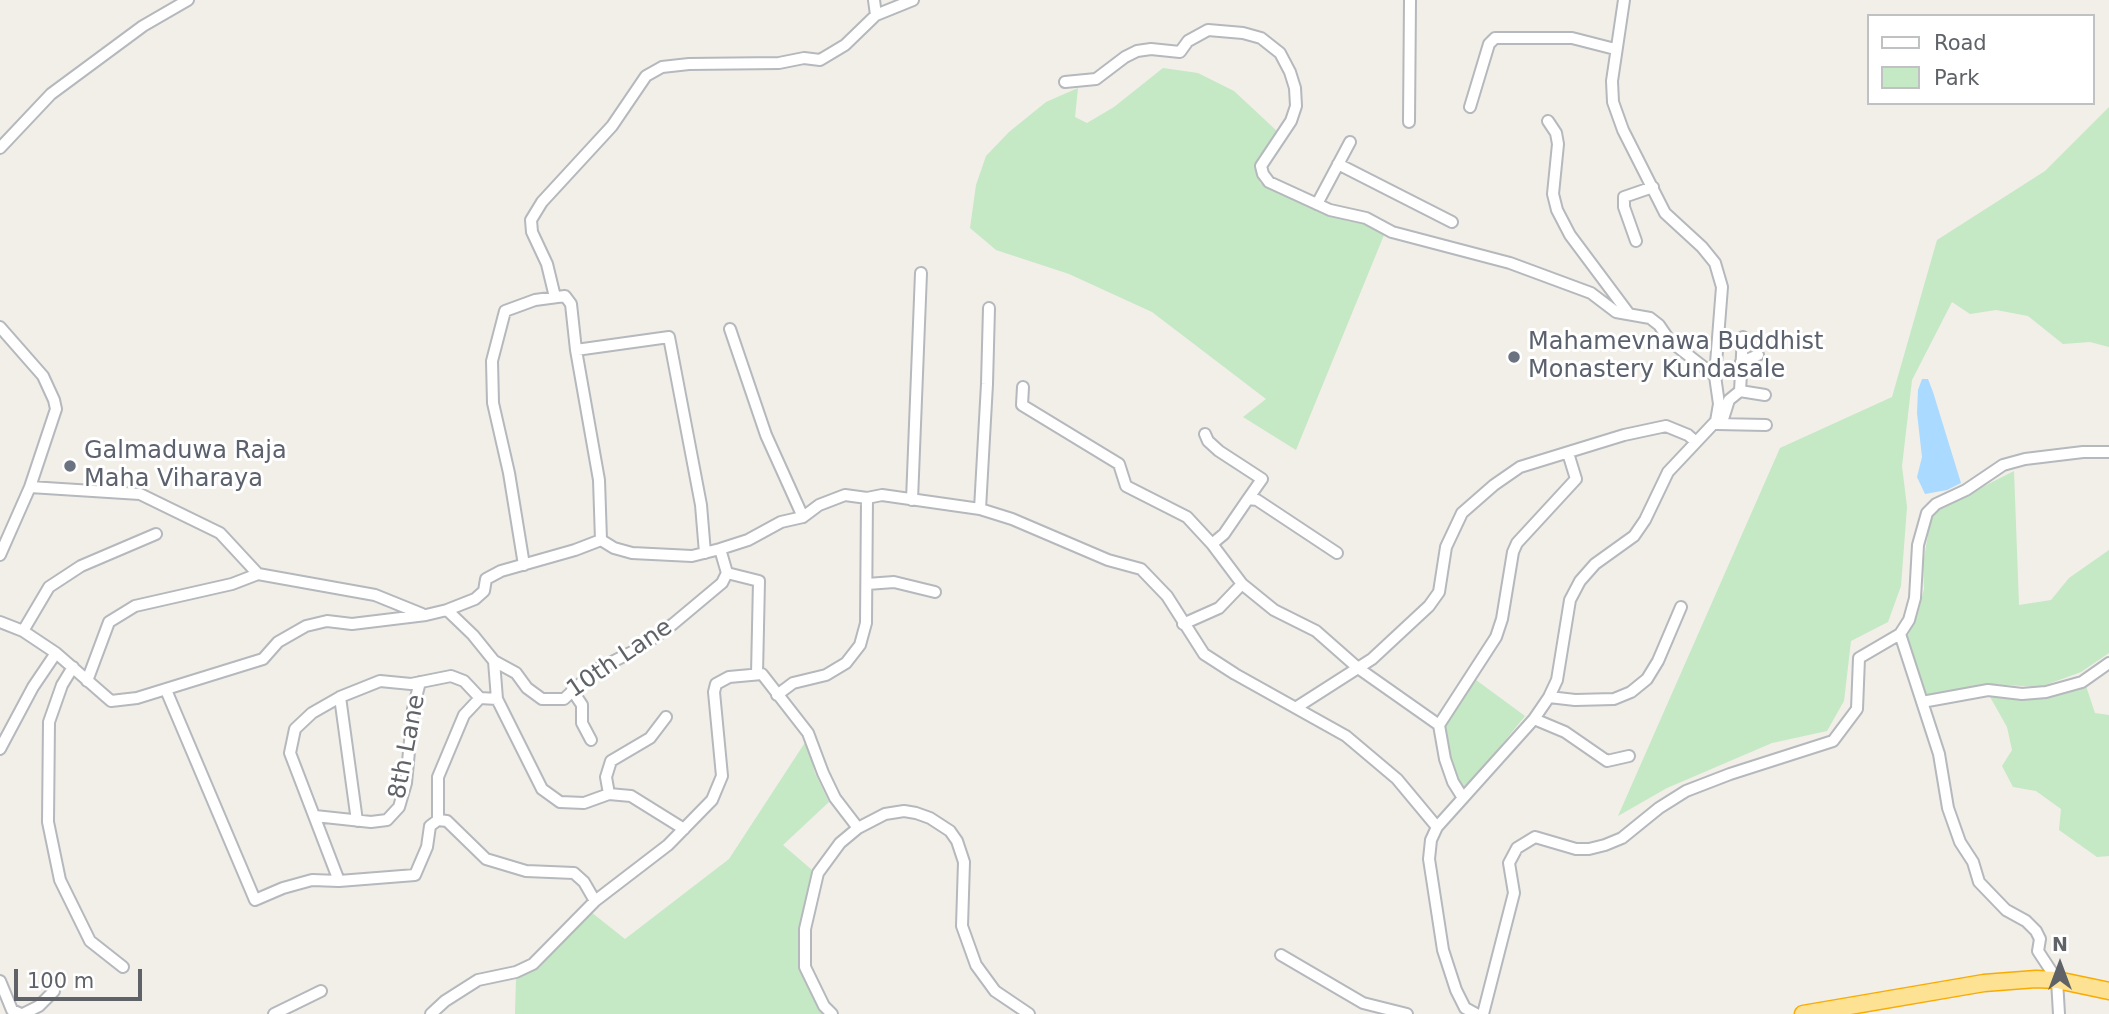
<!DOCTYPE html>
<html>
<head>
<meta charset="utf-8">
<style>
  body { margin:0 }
  #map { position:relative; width:2109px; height:1014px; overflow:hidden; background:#f1efe8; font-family:"DejaVu Sans",sans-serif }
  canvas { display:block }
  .legend { position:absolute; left:1867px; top:14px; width:228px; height:91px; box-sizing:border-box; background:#fff; border:2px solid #bfc1c3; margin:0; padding:9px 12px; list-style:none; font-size:21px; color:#5f6368 }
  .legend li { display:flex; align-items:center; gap:14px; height:35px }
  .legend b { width:35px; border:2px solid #bfc1c3 }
  .north { position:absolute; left:2025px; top:930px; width:70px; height:70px; -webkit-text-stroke:5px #fff; paint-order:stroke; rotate:0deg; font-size:19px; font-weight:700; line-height:28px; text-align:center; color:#5f6368 }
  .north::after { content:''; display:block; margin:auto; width:24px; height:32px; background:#5f6368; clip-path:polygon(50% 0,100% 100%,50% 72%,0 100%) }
  .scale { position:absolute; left:14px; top:969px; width:128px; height:32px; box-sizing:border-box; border:4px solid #5f6368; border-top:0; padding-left:9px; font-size:21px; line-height:24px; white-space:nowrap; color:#5f6368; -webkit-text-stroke:5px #fff; paint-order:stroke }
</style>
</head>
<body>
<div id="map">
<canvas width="2109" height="1014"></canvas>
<ul class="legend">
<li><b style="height:9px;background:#fff"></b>Road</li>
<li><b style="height:19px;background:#c5e8c5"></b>Park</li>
</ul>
<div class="north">N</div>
<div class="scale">100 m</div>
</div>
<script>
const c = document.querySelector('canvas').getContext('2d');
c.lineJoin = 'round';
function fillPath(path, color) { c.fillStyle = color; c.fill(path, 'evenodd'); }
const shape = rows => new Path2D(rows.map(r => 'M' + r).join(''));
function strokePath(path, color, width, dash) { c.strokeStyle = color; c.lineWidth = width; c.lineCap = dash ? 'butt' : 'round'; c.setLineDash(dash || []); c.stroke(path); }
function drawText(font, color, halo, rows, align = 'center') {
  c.font = font + ' "DejaVu Sans",sans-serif'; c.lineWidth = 6; c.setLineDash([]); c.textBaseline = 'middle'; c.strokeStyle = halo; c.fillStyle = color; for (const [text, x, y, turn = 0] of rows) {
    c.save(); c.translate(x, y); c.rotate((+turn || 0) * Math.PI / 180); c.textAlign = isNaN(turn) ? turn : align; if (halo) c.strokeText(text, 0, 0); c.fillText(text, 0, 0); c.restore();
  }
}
const green = shape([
  [1163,68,1198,73,1234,91,1278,132,1256,163,1260,183,1347,221,1365,224,1384,235,1296,450,1243,417,1266,399,1152,312,1069,274,996,250,970,228,976,185,986,156,1009,132,1046,102,1078,88,1075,117,1087,123,1114,107],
  [2109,107,2109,347,2090,342,2063,344,2028,316,1996,310,1970,314,1952,302,1912,380,1902,466,1907,507,1901,586,1888,622,1851,641,1844,701,1827,731,1772,743,1667,788,1618,816,1780,448,1892,397,1937,240,2045,171],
  [2014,471,2019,605,2051,600,2069,578,2109,550,2109,653,2081,672,2040,687,1989,684,1926,697,1907,637,1917,617,1924,589,1923,564,1931,517,1941,508],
  [1476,680,1525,716,1464,791,1448,758,1444,724],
  [2085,683,2095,713,2109,715,2109,856,2097,857,2059,830,2061,809,2036,791,2013,787,2002,766,2012,750,2007,727,1989,695],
  [806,741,815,773,829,802,783,845,812,870,800,929,799,968,819,1010,824,1014,515,1014,516,979,539,968,591,912,625,939,729,859]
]);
const water = shape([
  [1922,379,1928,379,1933,392,1961,483,1947,490,1925,494,1917,477,1922,457,1917,413,1918,390]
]);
const minor = shape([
  [876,15,913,0],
  [1065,82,1096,79,1125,57,1137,51,1151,49,1180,52,1188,41,1208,30,1243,33,1261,38,1280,53,1290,72,1295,88,1296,106,1291,121,1261,166,1263,174,1269,182,1330,210,1366,218,1392,232,1510,263,1591,293,1616,312,1650,318,1659,325,1670,341,1715,376],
  [1470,107,1489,44,1495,38,1572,38,1615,49],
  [1548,121,1556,133,1558,144,1553,194,1557,210,1570,235,1629,314],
  [1409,122,1410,0],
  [0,148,51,94,143,26,188,0],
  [1338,164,1452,222],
  [1317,204,1350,142],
  [1636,241,1624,207,1624,197,1653,187],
  [555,297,547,264,532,232,531,220,542,202,612,126,646,76,662,67,689,64,779,63,804,58,820,60,845,45,876,15,874,0],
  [0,327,43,376,54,400,56,409,30,487,0,555],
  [730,329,766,435,803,517],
  [576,350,669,337,701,505,705,553],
  [1741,362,1758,355],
  [1023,387,1022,405,1119,464,1126,486,1187,517,1212,544,1242,584,1274,610,1316,631,1358,668,1439,725,1445,759,1453,782,1463,798],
  [1740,391,1765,395],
  [1716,421,1723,419,1729,400,1740,391,1743,337],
  [1717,424,1766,425],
  [1205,434,1208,441,1219,451,1262,479,1248,499],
  [30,487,140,494,220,533,258,574,375,595,422,614],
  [912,500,921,273],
  [980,509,987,384,989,308],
  [1212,544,1224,534,1248,499,1257,500,1337,553],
  [720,549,748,540,781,522,803,517,819,505,845,495,867,498,882,495,980,509,1012,519,1108,560,1141,569,1167,596,1204,654,1235,674,1346,736,1397,779,1437,827],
  [524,565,509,473,493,403,492,361,505,311,535,300,565,296,571,304,576,350,599,480,601,540],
  [727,573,759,581,757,674],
  [867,584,894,582,935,592],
  [447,610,473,635,494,661,516,673,527,688,542,699,564,699,594,671,638,649,673,624,722,583,727,573],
  [0,622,23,631,56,653,111,701,137,698,263,659,278,642,306,626,327,621,352,624,426,615,447,610,475,599,484,591,486,579,501,571,575,550,601,540,614,548,632,553,692,556,720,549,727,573],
  [1183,624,1219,608,1242,584],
  [23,631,49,587,81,566,156,534],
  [1900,634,1939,754,1948,808,1960,842,1973,862,1979,882,2006,910,2026,921,2036,931,2040,939,2038,951,2057,980,2059,1014],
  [494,661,497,699,542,789,560,802,584,803,609,794,631,796,684,829],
  [73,667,62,685,49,722,48,822,60,880,90,941,123,967],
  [87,681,109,622,135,606,232,584,258,574],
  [166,690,255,900,283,888,312,880,339,881,415,875,427,847,430,826,438,820,447,821,486,859,526,871,574,873,584,882,595,901],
  [572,690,582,705,582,723,591,740],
  [777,695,793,683,826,675,846,663,860,645,866,623,867,498],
  [340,697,357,821],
  [1549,697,1575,700,1614,699,1631,692,1647,679,1658,661,1681,607],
  [1922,702,1988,690,2022,694,2046,692,2082,682,2109,663],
  [1297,707,1372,659,1429,606,1439,592,1446,547,1462,513,1494,485,1520,467,1624,435,1666,426,1688,435,1696,442],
  [1534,719,1565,732,1607,761,1629,756],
  [1439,725,1496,637,1502,619,1513,552,1517,543,1576,479,1568,453],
  [0,749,33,687,56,653],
  [609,794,606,777,611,761,650,738,666,717],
  [315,816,371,822,387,820,399,807,406,783,413,709,420,682],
  [438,820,438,777,464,715,480,698],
  [339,881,290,753,295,729,312,713,340,697,380,681,411,684,451,676,464,681,480,698,497,699],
  [1281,955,1363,1003,1407,1014],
  [0,981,12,1010,21,1014],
  [23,1014,39,1006,54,991],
  [274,1014,321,991],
  [431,1014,445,1001,478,980,516,972,533,964,595,901,668,845,712,800,722,776,714,692,716,684,729,677,762,674,808,733,823,773,835,798,858,828],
  [832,1014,824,1006,805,967,805,929,818,873,840,843,858,828,885,814,904,811,916,813,930,818,950,831,957,841,964,862,962,926,976,965,995,991,1029,1014],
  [1476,1014,1465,1008,1456,990,1443,950,1429,859,1431,840,1437,827,1534,719,1549,697,1557,680,1570,600,1580,581,1595,564,1634,536,1645,520,1668,472,1716,421,1719,404,1715,376,1722,287,1715,263,1702,247,1665,213,1623,130,1613,102,1612,81,1624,0],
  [1483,1014,1514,893,1509,863,1517,848,1535,837,1576,849,1589,849,1605,845,1622,838,1659,808,1686,791,1730,774,1833,741,1857,709,1859,658,1900,634,1909,620,1915,598,1918,545,1927,513,1936,504,1966,490,2003,465,2025,459,2083,452,2109,452]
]);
const highway = shape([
  [1803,1014,1984,983,2036,979,2057,980,2109,991]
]);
const markers = [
  [1514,357,7,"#6b7280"],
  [70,466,7,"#6b7280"]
];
const worshipNames = [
  ["Mahamevnawa Buddhist",1528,343],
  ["Monastery Kundasale",1528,371],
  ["Galmaduwa Raja",84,452],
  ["Maha Viharaya",84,480]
];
const streetNames = [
  ["10th Lane",620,659,-34],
  ["8th Lane",408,747,-79]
];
fillPath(green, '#c5e8c5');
fillPath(water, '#aadaff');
strokePath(minor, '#b5b8bc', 14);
strokePath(highway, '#f9ab00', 19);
strokePath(minor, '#fff', 10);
strokePath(highway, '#fde293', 16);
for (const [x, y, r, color] of markers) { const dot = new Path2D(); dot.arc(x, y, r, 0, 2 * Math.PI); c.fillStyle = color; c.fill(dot); strokePath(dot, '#fff', 2.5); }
drawText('24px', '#5b616d', '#fff', worshipNames, 'left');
drawText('24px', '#5f6368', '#fff', streetNames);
</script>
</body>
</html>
